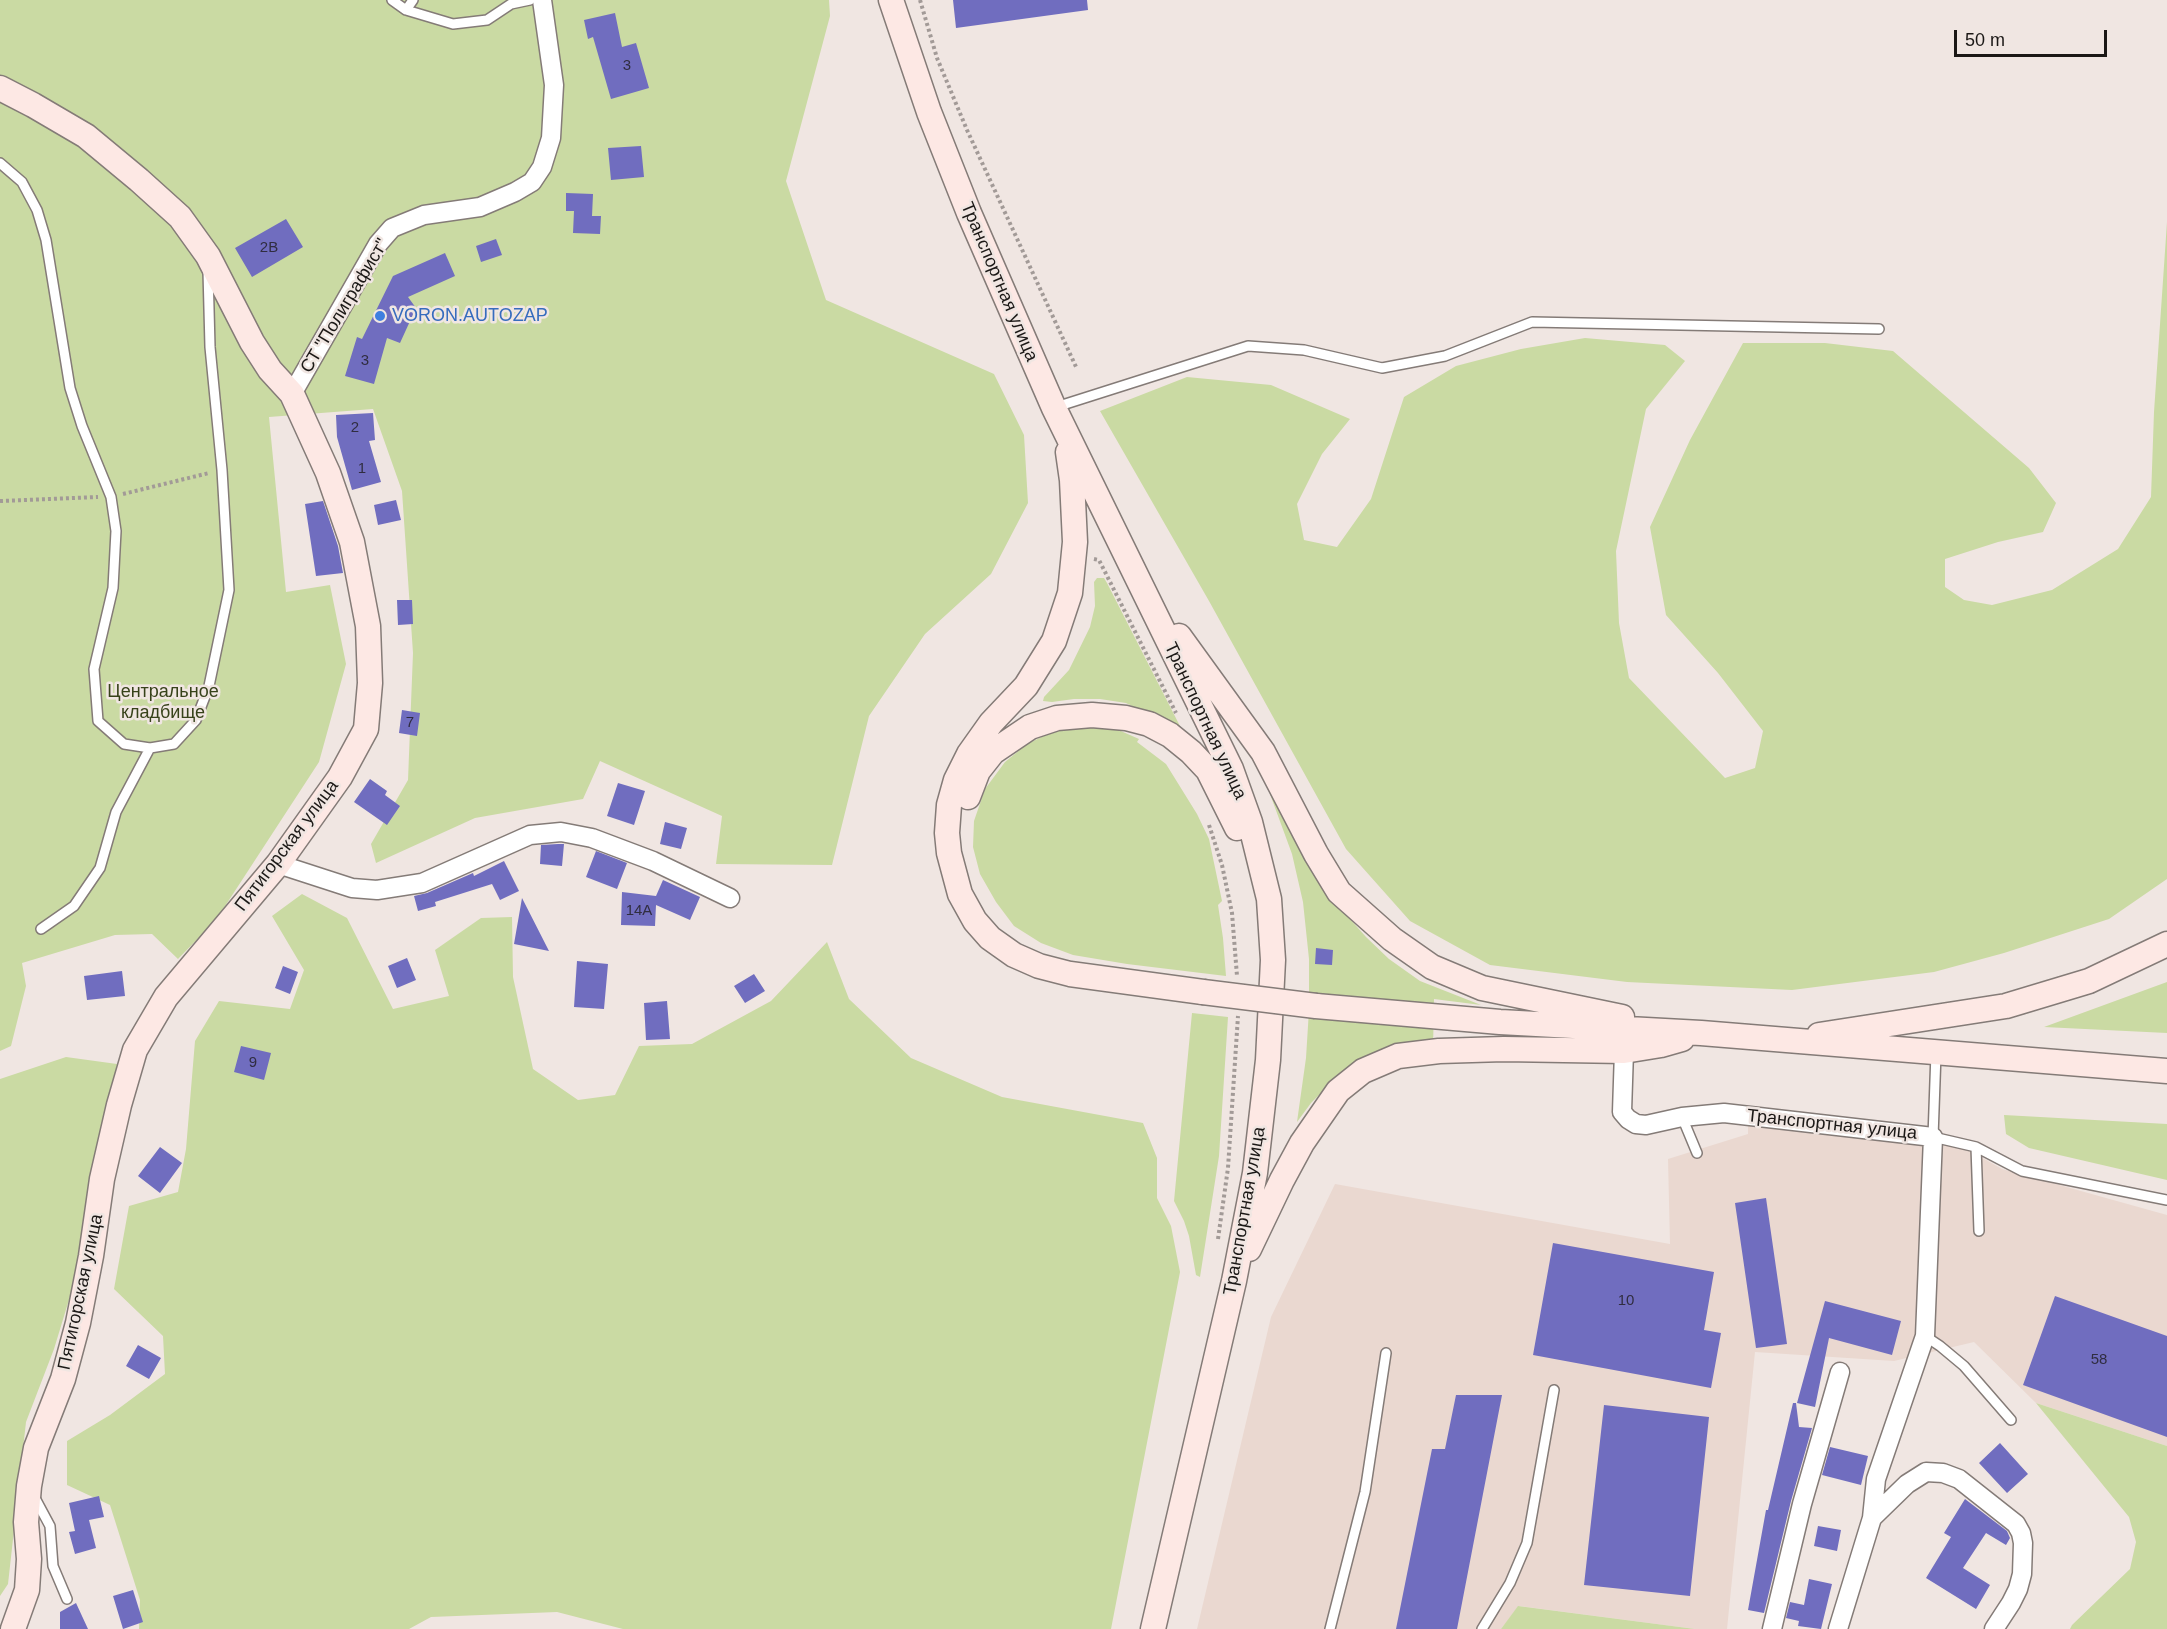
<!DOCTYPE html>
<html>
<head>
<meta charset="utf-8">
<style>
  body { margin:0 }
  #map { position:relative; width:2167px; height:1629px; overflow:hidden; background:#f0e6e2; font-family:Arial,sans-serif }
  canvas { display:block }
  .scale { position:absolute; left:1954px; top:30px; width:153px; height:27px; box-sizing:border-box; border:3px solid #1b1816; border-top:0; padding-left:8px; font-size:18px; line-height:21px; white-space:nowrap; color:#1b1816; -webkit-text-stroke:4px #f0e6e2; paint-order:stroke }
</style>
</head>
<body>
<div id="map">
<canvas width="2167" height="1629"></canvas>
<div class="scale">50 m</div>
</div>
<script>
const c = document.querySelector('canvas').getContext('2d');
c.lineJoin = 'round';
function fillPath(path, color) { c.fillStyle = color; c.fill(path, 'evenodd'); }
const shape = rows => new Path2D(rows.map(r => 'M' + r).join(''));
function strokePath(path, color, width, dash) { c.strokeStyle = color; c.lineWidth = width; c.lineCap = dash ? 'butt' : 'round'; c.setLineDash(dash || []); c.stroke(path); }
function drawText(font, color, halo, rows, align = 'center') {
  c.font = font + ' Arial,sans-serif'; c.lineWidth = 5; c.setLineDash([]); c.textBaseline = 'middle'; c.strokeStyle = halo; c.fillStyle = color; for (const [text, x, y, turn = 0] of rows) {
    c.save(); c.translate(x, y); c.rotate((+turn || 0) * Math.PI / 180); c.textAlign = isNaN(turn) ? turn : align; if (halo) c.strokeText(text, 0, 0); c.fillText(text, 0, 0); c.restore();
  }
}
const built = shape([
  [1748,1117,1958,1144,2002,1169,2167,1215,2167,1446,2036,1403,1974,1342,1894,1361,1755,1352,1727,1629,1695,1629,1519,1606,1501,1629,1197,1629,1271,1317,1335,1184,1670,1244,1668,1159,1748,1134]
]);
const green = shape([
  [0,0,829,0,830,16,786,181,826,300,994,374,1024,435,1028,503,991,574,925,634,869,716,832,865,716,864,722,816,600,761,583,799,475,818,376,863,371,844,408,780,413,653,402,491,373,409,269,417,286,592,330,585,346,664,319,762,216,920,178,959,152,934,115,935,22,963,26,986,11,1046,0,1051],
  [2167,222,2167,879,2109,919,2004,953,1934,972,1792,990,1627,982,1490,965,1410,921,1346,849,1209,601,1100,411,1187,377,1271,385,1350,419,1322,454,1297,504,1304,540,1337,547,1371,499,1404,397,1456,366,1521,349,1585,338,1665,345,1685,361,1646,409,1616,551,1619,623,1629,678,1725,778,1755,768,1763,731,1718,673,1666,615,1650,527,1690,440,1743,343,1825,343,1893,351,2029,468,2056,503,2043,532,1998,542,1945,559,1945,587,1964,600,1992,605,2052,590,2118,549,2151,497,2154,412],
  [1097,578,1104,578,1107,583,1183,732,1126,703,1100,699,1074,699,1052,702,1043,701,1044,697,1069,670,1090,627,1095,606,1094,582],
  [1088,724,1114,728,1139,739,1137,742,1166,764,1197,814,1209,839,1222,901,1218,905,1223,938,1226,976,1127,964,1073,955,1041,943,1014,926,996,902,980,874,973,847,974,821,985,789,1005,762,1027,744,1052,732],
  [1273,792,1334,901,1366,937,1389,959,1420,981,1481,1005,1434,999,1433,1050,1327,1087,1311,1103,1297,1122,1306,1058,1309,1010,1309,959,1303,902,1292,854,1270,794],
  [302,894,347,918,393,1009,449,996,435,950,481,918,512,917,513,977,533,1069,578,1100,615,1095,639,1046,692,1044,771,1001,827,942,849,999,911,1058,1002,1097,1143,1123,1157,1158,1157,1198,1171,1226,1180,1272,1111,1629,623,1629,557,1612,431,1617,409,1629,139,1629,140,1600,110,1505,67,1485,67,1441,110,1415,165,1374,163,1336,114,1289,129,1206,178,1192,186,1149,195,1041,219,1001,290,1009,304,970,272,916],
  [2167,982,2167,1033,2044,1027],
  [1192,1013,1228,1017,1219,1156,1200,1277,1196,1275,1189,1236,1184,1221,1174,1201],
  [66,1057,117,1064,75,1280,54,1349,26,1422,8,1584,0,1596,0,1079],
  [2004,1115,2167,1124,2167,1180,2029,1148,2006,1134],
  [2036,1403,2167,1446,2167,1629,2070,1629,2072,1625,2130,1569,2136,1542,2129,1517],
  [1518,1606,1695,1629,1501,1629]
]);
const building = shape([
  [953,0,1087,0,1088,10,956,28],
  [615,13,622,47,636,43,649,88,611,99,593,37,588,39,584,20],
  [641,146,644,177,611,180,608,148],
  [566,193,593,194,592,216,601,216,600,234,573,233,574,211,566,211],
  [286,219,303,247,252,277,235,248],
  [496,239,502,255,481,262,476,246],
  [445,253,455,276,408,297,416,308,400,343,387,338,374,384,345,376,357,337,362,339,393,276],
  [373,413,375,440,369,441,381,482,352,490,337,437,336,415],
  [396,500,401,520,378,525,374,505],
  [323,501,338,546,343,573,316,576,305,504],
  [397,600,412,600,413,624,398,625],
  [402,710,420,713,417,736,399,733],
  [370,779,387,791,385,795,400,806,387,825,354,802],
  [618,783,645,791,634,825,607,816],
  [665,822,687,828,681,849,660,844],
  [558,844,564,844,562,866,540,864,541,845],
  [596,851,627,863,617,889,586,877],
  [504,861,519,891,500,900,492,884,435,902,436,906,418,911,414,896,427,893,473,873,474,876],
  [663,880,700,897,690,920,656,905,655,926,621,925,622,892,656,896],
  [522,898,549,951,514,944],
  [1316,948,1333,950,1332,965,1315,964],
  [407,958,416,980,397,988,388,966],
  [577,961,608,964,604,1009,574,1007],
  [283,966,298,972,290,994,275,988],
  [122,971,125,996,87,1000,84,976],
  [754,974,765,991,745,1003,734,986],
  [667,1001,670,1039,646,1040,644,1003],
  [241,1046,271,1053,264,1080,234,1072],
  [160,1147,182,1163,160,1193,138,1176],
  [1766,1198,1787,1344,1756,1348,1735,1203],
  [1553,1243,1714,1272,1704,1330,1721,1333,1711,1388,1533,1355],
  [2055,1296,2167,1336,2167,1437,2023,1385],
  [1825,1301,1901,1321,1892,1355,1829,1338,1815,1407,1797,1403],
  [138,1345,161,1358,149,1379,126,1366],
  [1456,1395,1502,1395,1457,1629,1396,1629,1432,1449,1445,1449],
  [1793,1403,1796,1403,1799,1427,1812,1428,1791,1501,1764,1613,1748,1610,1766,1510,1768,1510],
  [1604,1405,1709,1417,1690,1596,1584,1585],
  [2000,1443,2028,1474,2007,1493,1979,1463],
  [1830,1447,1868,1456,1861,1485,1822,1475],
  [99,1496,104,1517,89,1520,96,1548,75,1554,69,1532,75,1531,69,1503],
  [1965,1499,2007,1531,2010,1538,2006,1545,1986,1533,1963,1568,1990,1585,1976,1609,1926,1578,1951,1537,1944,1533],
  [1818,1526,1841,1530,1837,1551,1814,1546],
  [1809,1579,1832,1584,1821,1629,1798,1626,1799,1621,1786,1618,1790,1602,1804,1605],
  [133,1590,143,1622,123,1629,113,1596],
  [76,1603,88,1629,60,1629,60,1612]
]);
const path = shape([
  [920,0,937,58,967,130,1077,369],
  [123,494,209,473],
  [0,501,98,497],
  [1094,559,1099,560,1176,713],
  [1209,825,1222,865,1232,913,1237,976],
  [1218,1239,1228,1168,1238,1016]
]);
const lane = shape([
  [392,0,406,10,453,24,487,20,511,4,530,0],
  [406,10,413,0],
  [0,163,22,182,37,210,46,240,70,388,82,426,111,497,116,531,113,588,94,669,98,721,124,744,150,748],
  [1056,407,1248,346,1304,350,1382,368,1445,356,1532,322,1879,329],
  [41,929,74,906,100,868,116,812,150,748,174,744,196,720,209,686,229,590,222,470,210,347,208,271],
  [1936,1053,1933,1137,1976,1147,2022,1171,2167,1200],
  [1682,1117,1697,1153],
  [1976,1147,1979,1231],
  [1925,1336,1940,1346,1964,1366,2011,1420],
  [35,1498,50,1526,53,1566,67,1599],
  [1330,1629,1365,1492,1386,1353],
  [1482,1629,1510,1583,1527,1543,1554,1390]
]);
const street = shape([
  [292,394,378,244,392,228,424,215,480,207,515,192,532,182,542,167,551,138,554,85,542,0],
  [278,864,352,888,377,890,422,883,530,835,561,832,592,838,653,861,730,898],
  [1624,1051,1622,1112,1628,1119,1636,1124,1646,1125,1682,1117,1724,1113,1933,1137,1925,1336,1876,1479,1872,1518,1838,1629],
  [1872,1518,1907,1484,1926,1472,1943,1473,1959,1479,2016,1524,2021,1533,2023,1543,2022,1574,2018,1589,2011,1603,1994,1629],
  [1772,1629,1802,1504,1840,1372]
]);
const secondary = shape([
  [891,0,929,112,969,213,1054,408,1231,769,1250,822,1269,899,1273,960,1268,1060,1255,1173,1234,1281,1153,1629],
  [0,88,33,105,86,136,139,180,180,217,208,256,252,342,270,370,292,394,328,473,352,542,368,626,370,683,366,729,340,777,278,864,166,997,135,1050,119,1105,102,1179,91,1256,78,1323,63,1379,36,1448,29,1486,26,1522,29,1559,27,1590,13,1629],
  [1068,452,1072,480,1075,542,1070,593,1054,641,1026,686,991,723,969,754,956,780,949,805,947,833,949,853,960,894,975,921,990,938,1014,955,1039,966,1070,974,1203,992],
  [1179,636,1263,752,1316,854,1339,892,1392,939,1432,967,1482,988,1622,1017],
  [968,797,978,771,993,752,1030,727,1057,718,1092,715,1126,718,1149,724,1170,735,1191,752,1208,770,1237,828],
  [1316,1006,1500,1022,1701,1033,2167,1071],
  [1819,1035,2006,1006,2089,981,2167,944],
  [1249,1249,1282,1180,1302,1143,1338,1091,1363,1071,1398,1056,1439,1051,1504,1049,1624,1051,1661,1045,1682,1039]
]);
const secondaryBridge = shape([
  [1203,992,1316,1006]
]);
const markers = [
  [380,316,6,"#3f7fe0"]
];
const numberNames = [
  ["3",627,66],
  ["2В",269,248],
  ["3",365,361],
  ["2",355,428],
  ["1",362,469],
  ["7",410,723],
  ["14А",639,911],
  ["9",253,1063],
  ["10",1626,1301],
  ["58",2099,1360]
];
const streetNames = [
  ["Транспортная улица",999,282,67],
  ["СТ \"Полиграфист\"",345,306,-59],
  ["Транспортная улица",1205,721,65],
  ["Пятигорская улица",287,846,-53],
  ["Транспортная улица",1832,1125,6],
  ["Транспортная улица",1245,1211,-80],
  ["Пятигорская улица",81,1292,-78]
];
const shopNames = [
  ["VORON.AUTOZAP",392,316]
];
const parkNames = [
  ["Центральное",163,692],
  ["кладбище",163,713]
];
fillPath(built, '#ead8d0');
fillPath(green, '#cadaa3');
fillPath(building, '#706dbf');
strokePath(lane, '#847b77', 12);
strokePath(street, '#847b77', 21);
strokePath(secondary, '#847b77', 27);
strokePath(path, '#a29a97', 4, [3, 3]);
strokePath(lane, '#fff', 9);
strokePath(street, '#fff', 18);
strokePath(secondary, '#fde8e4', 24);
strokePath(secondaryBridge, '#847b77', 27, []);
strokePath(secondaryBridge, '#fde8e4', 24);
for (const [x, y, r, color] of markers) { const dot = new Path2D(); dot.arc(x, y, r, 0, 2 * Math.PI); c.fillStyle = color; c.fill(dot); strokePath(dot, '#f0e6e2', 2); }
drawText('15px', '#302d40', null, numberNames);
drawText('18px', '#1b1816', '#f0e6e2', streetNames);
drawText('18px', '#366cbe', '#f0e6e2', shopNames, 'left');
drawText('18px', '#37421a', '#f0e6e2', parkNames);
</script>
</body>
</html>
